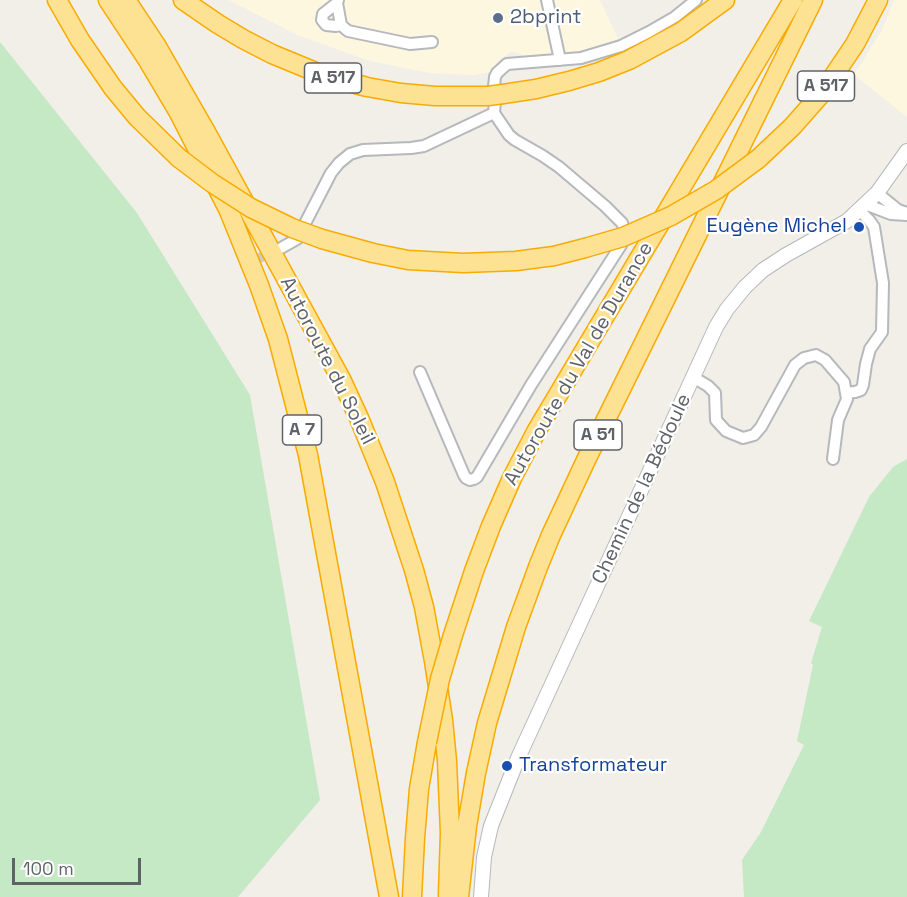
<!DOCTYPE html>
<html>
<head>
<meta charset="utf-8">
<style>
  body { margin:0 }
  #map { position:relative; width:907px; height:897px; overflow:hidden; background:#f1efe8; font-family:"Space Grotesk",sans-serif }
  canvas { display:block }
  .scale { position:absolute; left:12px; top:858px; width:129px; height:27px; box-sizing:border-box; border:3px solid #5f6368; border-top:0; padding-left:8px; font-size:18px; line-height:21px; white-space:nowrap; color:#5f6368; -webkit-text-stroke:4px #fff; paint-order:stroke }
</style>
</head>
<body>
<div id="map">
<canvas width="907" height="897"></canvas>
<div class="scale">100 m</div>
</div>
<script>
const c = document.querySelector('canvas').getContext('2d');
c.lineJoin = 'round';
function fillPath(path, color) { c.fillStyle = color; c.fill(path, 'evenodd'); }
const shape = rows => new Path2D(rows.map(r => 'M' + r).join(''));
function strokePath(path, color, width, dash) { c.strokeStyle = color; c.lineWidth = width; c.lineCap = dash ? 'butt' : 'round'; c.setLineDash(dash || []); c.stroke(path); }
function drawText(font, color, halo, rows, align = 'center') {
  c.font = font + ' "Space Grotesk",sans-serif'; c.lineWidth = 4.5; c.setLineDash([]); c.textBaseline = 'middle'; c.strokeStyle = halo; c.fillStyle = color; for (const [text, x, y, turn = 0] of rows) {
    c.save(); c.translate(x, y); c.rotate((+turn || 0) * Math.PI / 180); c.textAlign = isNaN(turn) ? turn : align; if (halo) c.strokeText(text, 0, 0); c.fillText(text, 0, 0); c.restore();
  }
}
const commercial = shape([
  [229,0,600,0,618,39,598,48,577,54,524,56,516,52,510,52,498,61,492,72,473,75,429,73,370,61,295,34],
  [894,0,907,0,907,117,854,75,882,30]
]);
const green = shape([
  [0,42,137,213,250,395,320,800,238,897,0,897],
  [907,459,907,897,744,897,742,860,761,832,804,745,797,741,813,665,811,663,822,627,809,621,869,497,893,467]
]);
const minorTunnel = shape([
  [241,267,276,250]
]);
const minor = shape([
  [338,0,337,3,341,25,348,31,410,44,432,42],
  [547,0,560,60],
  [337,3,323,14,322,20,326,25,336,26,341,25],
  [494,86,495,77,497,73,507,64,581,58,621,46,649,32,675,17,696,0],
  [877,193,898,210,907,213],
  [865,204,891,214,907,215],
  [281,248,297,239,331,173,339,163,350,154,363,150,411,148,424,146,494,113],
  [420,372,464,475,466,478,470,480,474,479,477,477,531,385,621,245,624,237,624,228,622,223,605,206,559,167,543,156,515,140,509,135,494,113,495,101],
  [693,377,708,386,715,393,716,420,726,431,743,438,754,435,761,427,795,365,804,358,816,355,825,360,844,382,847,399,838,420,833,459],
  [846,393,855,392,861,390,863,385,866,364,870,349,882,332,883,283,874,227,869,220,865,216]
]);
const tertiary = shape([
  [481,897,484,857,491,826,518,758,716,327,727,309,745,287,763,270,786,255,847,221,865,204,877,193,907,151]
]);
const motorway = shape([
  [57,0,80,40,113,88,137,117,179,158],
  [108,0,147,59,179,113,229,211,259,285,278,339,308,455,389,897],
  [126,0,156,45,206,132,341,379,359,418,385,482,414,570,424,607,434,661,443,720,447,761,450,833,448,895],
  [183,0,218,24,243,39,272,54,323,75,367,87,401,93,435,96,488,96],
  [503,94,536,89,569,81,599,72,629,60,681,32,725,0],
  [758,159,792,127,822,93,855,44,878,0],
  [322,239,373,253,408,260,463,263,516,261,554,256,585,248],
  [453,635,474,571,491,526,512,478,537,430,793,0],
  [412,897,415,838,419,789,427,742],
  [459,897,467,826,476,773,487,723,516,627,538,567,551,535,587,458,813,0]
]);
const motorwayBridge = shape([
  [488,96,503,94],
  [179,158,212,183,251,208,292,228,322,239],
  [585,248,623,237,671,216,716,190,758,159],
  [427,742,440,679,453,635]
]);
const markers = [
  [498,18,6,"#5c6f8a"],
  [859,227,6,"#1a4fb4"],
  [507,766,6,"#1a4fb4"]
];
const shields = [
  [333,78,57],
  [826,86,57],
  [302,430,39],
  [598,435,48]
];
const shieldNames = [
  ["A 517",333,78],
  ["A 517",826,86],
  ["A 7",302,430],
  ["A 51",598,435]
];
const serviceNames = [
  ["2bprint",510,18]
];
const transitNames = [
  ["Eugène Michel",847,227],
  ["Transformateur",519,766,"left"]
];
const streetNames = [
  ["Autoroute du Soleil",327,361,63],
  ["Autoroute du Val de Durance",579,364,-60],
  ["Chemin de la Bédoule",642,489,-65]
];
fillPath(commercial, '#fef7e0');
fillPath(green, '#c5e8c5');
strokePath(minorTunnel, '#ccccc8', 10, [10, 5]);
strokePath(minor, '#b5b8bc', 14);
strokePath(tertiary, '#b5b8bc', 16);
strokePath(motorway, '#f9ab00', 21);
strokePath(minor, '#fff', 10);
strokePath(tertiary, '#fff', 14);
strokePath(motorway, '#fde293', 18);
strokePath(motorwayBridge, '#f9ab00', 21, []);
strokePath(motorwayBridge, '#fde293', 18);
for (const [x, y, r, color] of markers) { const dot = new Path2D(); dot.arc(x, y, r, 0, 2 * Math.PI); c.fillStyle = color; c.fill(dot); strokePath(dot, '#fff', 2); }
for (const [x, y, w] of shields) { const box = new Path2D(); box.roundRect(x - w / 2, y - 15, w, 30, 4.5); c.fillStyle = '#fff'; c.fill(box); strokePath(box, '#5f6368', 1.5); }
drawText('bold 18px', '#5f6368', null, shieldNames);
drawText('20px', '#4e5e75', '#fff', serviceNames, 'left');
drawText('20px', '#164399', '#fff', transitNames, 'right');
drawText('20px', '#5f6368', '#fff', streetNames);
</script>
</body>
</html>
